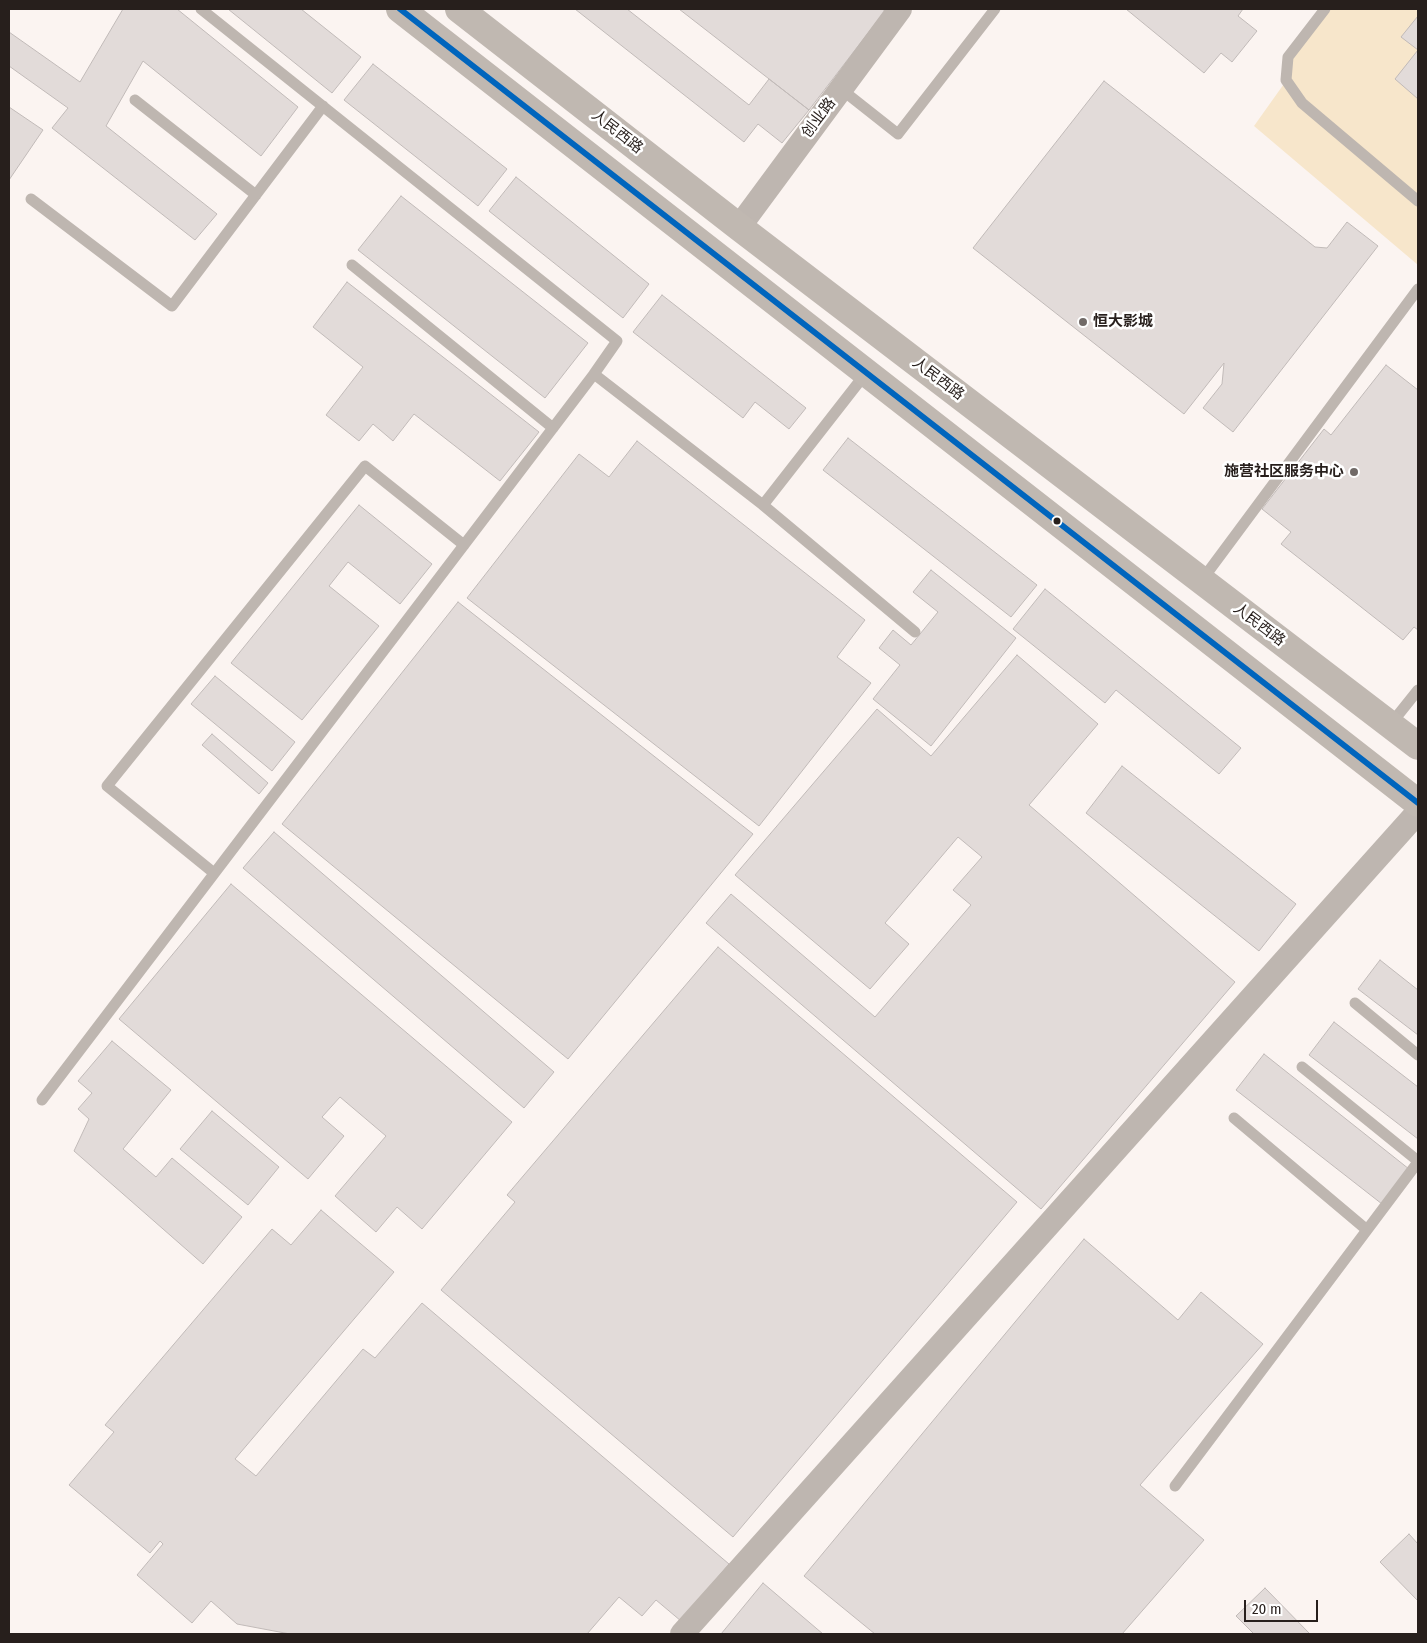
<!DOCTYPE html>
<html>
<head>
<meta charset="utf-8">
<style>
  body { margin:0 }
  #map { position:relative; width:1427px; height:1643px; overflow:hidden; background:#fbf4f1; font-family:"Fira Sans Condensed",sans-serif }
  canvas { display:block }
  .frame { position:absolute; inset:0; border:10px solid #271f1c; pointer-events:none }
  .scale { position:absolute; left:1244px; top:1600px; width:74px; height:22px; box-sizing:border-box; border:2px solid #271f1c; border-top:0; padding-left:6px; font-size:15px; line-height:18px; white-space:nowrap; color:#271f1c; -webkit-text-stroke:4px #fff; paint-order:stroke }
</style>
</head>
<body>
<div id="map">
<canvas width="1427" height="1643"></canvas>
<div class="frame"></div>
<div class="scale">20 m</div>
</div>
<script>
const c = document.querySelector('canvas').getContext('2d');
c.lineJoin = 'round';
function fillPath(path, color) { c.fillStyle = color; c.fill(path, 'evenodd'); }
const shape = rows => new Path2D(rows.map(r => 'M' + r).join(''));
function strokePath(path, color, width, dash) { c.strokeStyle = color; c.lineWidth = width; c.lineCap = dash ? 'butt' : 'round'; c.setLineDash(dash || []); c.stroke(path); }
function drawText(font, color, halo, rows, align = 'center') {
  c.font = font + ' "Fira Sans Condensed","Noto Sans SC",sans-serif'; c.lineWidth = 5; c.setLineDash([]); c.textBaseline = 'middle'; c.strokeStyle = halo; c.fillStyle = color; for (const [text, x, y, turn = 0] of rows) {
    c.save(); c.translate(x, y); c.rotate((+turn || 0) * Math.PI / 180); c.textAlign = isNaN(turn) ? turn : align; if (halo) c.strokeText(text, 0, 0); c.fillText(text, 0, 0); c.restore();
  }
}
const green = shape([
  [1325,9,1418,9,1418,265,1254,126,1286,81,1288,57]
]);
const building = shape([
  [123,9,177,9,298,107,261,156,143,61,106,126,217,214,195,240,52,128,68,108,9,66,9,32,80,82,123,9],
  [228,9,301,9,361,57,332,93,228,9],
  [575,9,627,9,749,105,769,79,809,110,782,143,758,124,744,142,575,9],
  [679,9,882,9,885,11,809,110,679,9],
  [1126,9,1243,9,1238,16,1257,31,1232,62,1221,53,1204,73,1126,9],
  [1418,16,1418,99,1395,79,1418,50,1401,37,1418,16],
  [373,64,507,169,478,206,344,100,373,64],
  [1104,81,1315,247,1327,248,1347,222,1378,246,1233,432,1203,408,1222,384,1224,363,1184,414,973,248,1104,81],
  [9,107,43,130,9,180,9,107],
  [516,177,649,284,623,318,489,211,516,177],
  [401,196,588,343,545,398,358,250,401,196],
  [347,282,539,432,500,481,414,414,393,441,373,424,359,441,326,415,363,367,313,327,347,282],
  [662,295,806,408,789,429,755,402,743,418,633,332,662,295],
  [1386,365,1418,390,1418,630,1414,627,1403,640,1281,544,1291,532,1262,509,1324,429,1331,435,1386,365],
  [848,438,1037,585,1011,617,823,470,848,438],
  [637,441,865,620,837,657,871,683,759,826,467,598,579,454,609,477,637,441],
  [359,505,432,564,400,604,348,562,329,586,379,626,302,720,231,663,359,505],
  [931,570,1016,638,931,746,873,699,900,665,879,648,893,630,911,645,938,612,913,592,931,570],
  [1045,589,1241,748,1219,774,1116,690,1105,703,1013,629,1045,589],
  [458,602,753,834,568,1059,282,824,458,602],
  [1017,655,1098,724,1029,805,1235,982,1041,1209,706,923,731,894,875,1017,971,905,953,890,982,857,958,837,885,923,909,944,870,989,735,875,877,709,931,756,1017,655],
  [215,676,295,742,272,771,191,704,215,676],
  [212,734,268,783,259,794,202,745,212,734],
  [1122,766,1296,904,1259,951,1086,813,1122,766],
  [274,832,554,1072,524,1108,243,868,274,832],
  [231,884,512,1122,422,1229,397,1207,376,1232,335,1196,386,1136,340,1097,322,1117,344,1136,308,1179,119,1019,231,884],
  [718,947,1017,1202,733,1537,441,1290,515,1202,507,1195,718,947],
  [1380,960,1418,990,1418,1035,1358,989,1380,960],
  [1334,1022,1418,1087,1418,1139,1309,1055,1334,1022],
  [112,1041,171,1090,123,1149,156,1177,172,1158,242,1217,203,1264,74,1151,89,1119,78,1109,92,1093,78,1081,112,1041],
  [1264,1054,1409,1169,1382,1204,1236,1090,1264,1054],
  [212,1111,279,1167,248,1205,180,1149,212,1111],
  [321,1210,394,1272,235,1459,256,1476,363,1349,375,1358,422,1303,729,1564,681,1621,656,1600,642,1616,619,1597,587,1634,290,1634,237,1624,211,1601,192,1623,137,1575,163,1544,160,1541,150,1553,69,1485,114,1432,105,1425,272,1229,291,1245,321,1210],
  [1084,1239,1178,1320,1201,1292,1263,1344,1140,1485,1204,1540,1122,1634,875,1634,804,1576,1084,1239],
  [1409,1534,1418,1544,1418,1601,1380,1562,1409,1534],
  [763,1583,823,1634,721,1634,763,1583],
  [1265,1588,1310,1634,1254,1634,1236,1616,1265,1588]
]);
const service = shape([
  [201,9,617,341,594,374],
  [1325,9,1288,57,1286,80,1302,103,1418,201],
  [841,89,898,134,995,9],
  [135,100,256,195],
  [31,199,172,306,323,106],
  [352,265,553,428],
  [763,505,915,632],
  [1202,580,1418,289],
  [1390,725,1418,690],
  [214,873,107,786,365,466,464,545],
  [1355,1003,1418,1055],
  [1302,1067,1418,1161],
  [42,1100,594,374,763,505,866,373],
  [1234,1118,1367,1230],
  [1175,1486,1418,1162]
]);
const minor = shape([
  [739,227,900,9],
  [682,1634,1418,812]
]);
const primary = shape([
  [400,9,1418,803],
  [459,9,739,227,1418,746]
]);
const bus1 = shape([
  [400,9,1418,803]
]);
const markers = [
  [1083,322,5,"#716a67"],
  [1354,472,5,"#716a67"],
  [1057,521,4.5,"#271f1c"]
];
const streetNames = [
  ["创业路",819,118,-53],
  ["人民西路",617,132,38],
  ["人民西路",938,379,37],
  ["人民西路",1259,625,37]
];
const poiNames = [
  ["恒大影城",1093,322],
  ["施营社区服务中心",1344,472,"right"]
];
fillPath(green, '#f7e6cb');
fillPath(building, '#e2dbd9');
strokePath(building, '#c1bab8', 1);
strokePath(service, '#beb6b0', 11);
strokePath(minor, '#beb6b0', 24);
strokePath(primary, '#c0b8b1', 28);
strokePath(bus1, '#0065bd', 6);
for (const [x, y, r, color] of markers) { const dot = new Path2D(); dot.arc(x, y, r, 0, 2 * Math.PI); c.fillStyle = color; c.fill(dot); strokePath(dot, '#fff', 2); }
drawText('15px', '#271f1c', '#fff', streetNames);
drawText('bold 15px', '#271f1c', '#fff', poiNames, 'left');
</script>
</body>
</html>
